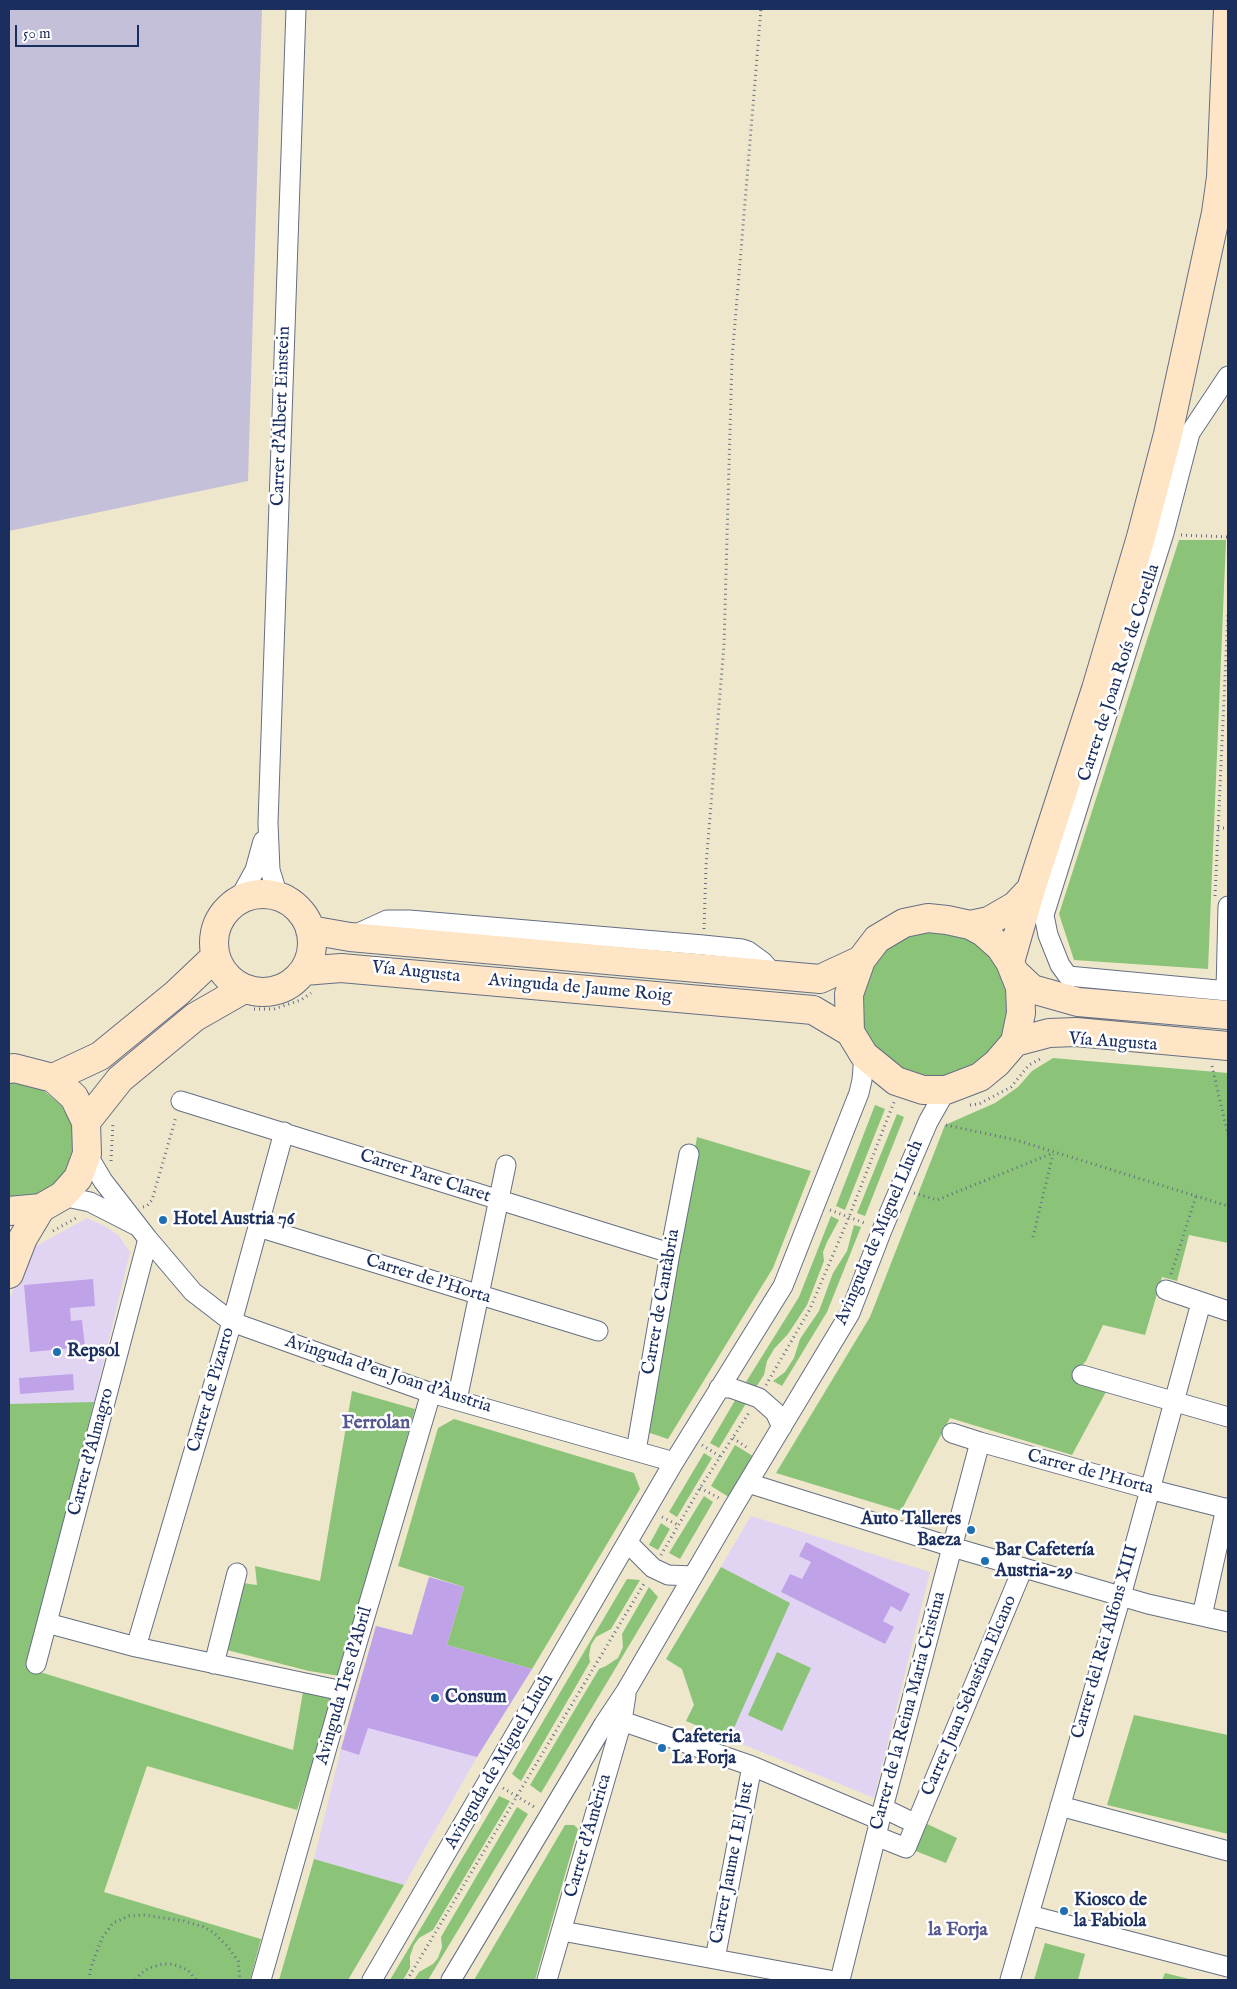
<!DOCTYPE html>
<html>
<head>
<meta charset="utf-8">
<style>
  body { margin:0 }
  #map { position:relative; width:1237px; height:1989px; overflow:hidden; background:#efe7cc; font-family:"IM FELL English",serif }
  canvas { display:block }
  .frame { position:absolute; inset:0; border:10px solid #1b2f5e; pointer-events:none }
  .scale { position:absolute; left:15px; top:25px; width:124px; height:22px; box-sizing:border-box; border:2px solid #1b2f5e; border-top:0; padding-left:6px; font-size:15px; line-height:18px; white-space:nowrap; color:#1b2f5e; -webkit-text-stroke:4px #fff; paint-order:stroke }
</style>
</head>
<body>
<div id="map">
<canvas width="1237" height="1989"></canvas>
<div class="frame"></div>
<div class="scale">50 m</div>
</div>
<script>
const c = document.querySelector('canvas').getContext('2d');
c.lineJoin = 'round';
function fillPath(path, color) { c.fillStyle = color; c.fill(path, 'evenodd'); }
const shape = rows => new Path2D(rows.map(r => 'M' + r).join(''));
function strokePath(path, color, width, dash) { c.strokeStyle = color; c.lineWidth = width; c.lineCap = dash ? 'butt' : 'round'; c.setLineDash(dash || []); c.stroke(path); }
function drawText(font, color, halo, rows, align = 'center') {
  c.font = font + ' "IM FELL English",serif'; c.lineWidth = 5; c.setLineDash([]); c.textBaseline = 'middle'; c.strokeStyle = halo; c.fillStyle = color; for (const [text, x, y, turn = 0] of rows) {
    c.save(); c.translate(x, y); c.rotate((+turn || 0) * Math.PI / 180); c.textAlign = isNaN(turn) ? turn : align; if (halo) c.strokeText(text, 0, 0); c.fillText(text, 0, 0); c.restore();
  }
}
const built = shape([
  [87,1218,105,1226,119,1236,130,1252,94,1402,9,1406,9,1301,27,1251],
  [751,1516,930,1572,874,1798,686,1721,694,1705,682,1669,666,1659],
  [376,1626,532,1669,477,1757,404,1885,314,1859,341,1749]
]);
const industrial = shape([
  [9,9,262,9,248,481,9,531]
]);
const green = shape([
  [1179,540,1226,540,1208,969,1074,960,1059,914],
  '861 1004a74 74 0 1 1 148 0a74 74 0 1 1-148 0Z',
  [1053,1058,1228,1073,1228,1243,1189,1235,1177,1281,1162,1277,1145,1335,1103,1325,1086,1361,1072,1377,1107,1390,1072,1455,950,1418,901,1511,776,1473,870,1317,945,1125,995,1103,1018,1087,1032,1071],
  [9,1083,25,1083,44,1091,61,1105,71,1123,75,1143,72,1162,63,1179,50,1193,9,1205],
  [875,1105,885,1109,845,1210,836,1206],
  [897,1114,904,1117,865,1216,857,1213],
  [697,1137,811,1171,773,1268,668,1439,647,1432],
  [831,1216,839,1220,827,1242,823,1252,824,1261,807,1305,788,1334,774,1349,767,1361,764,1375,756,1387,746,1382,799,1297],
  [854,1225,861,1227,827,1312,782,1386,773,1381,785,1372,794,1358,800,1339,819,1311,833,1273,847,1251],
  [352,1391,415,1409,340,1676,309,1671,227,1650,243,1583,257,1585,255,1566,320,1581],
  [737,1397,748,1400,719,1448,710,1443],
  [94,1402,27,1668,293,1750,303,1692,335,1697,297,1810,147,1766,104,1892,261,1939,250,1980,12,1980,9,1979,9,1404],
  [454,1419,634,1473,640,1489,532,1669,447,1645,464,1587,398,1566,438,1428],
  [735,1445,756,1458,732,1499,711,1486],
  [704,1453,712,1458,677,1517,669,1512],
  [704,1496,713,1502,680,1559,669,1553],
  [661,1523,670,1529,658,1550,649,1545],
  [721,1567,790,1603,729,1739,686,1721,694,1705,682,1669,666,1659],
  [627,1579,640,1580,611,1629,596,1637,591,1645,589,1655,590,1662,521,1781,512,1774],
  [649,1587,658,1597,541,1793,530,1785,599,1669,606,1666,618,1658,623,1647,622,1634],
  [777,1652,811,1668,782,1731,748,1715],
  [1134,1715,1228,1735,1228,1834,1107,1805],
  [499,1796,510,1801,433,1930,419,1938,414,1945,410,1956,410,1968,403,1980,390,1980],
  [517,1807,528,1814,428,1980,414,1980,419,1972,433,1964,438,1958,442,1947,441,1937],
  [925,1823,957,1838,946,1863,913,1850],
  [565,1825,574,1825,578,1829,535,1980,474,1980],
  [314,1859,404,1885,348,1980,279,1980],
  [1045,1943,1085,1954,1078,1980,1034,1980],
  [1165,1973,1193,1980,1162,1980]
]);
const building = shape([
  [93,1279,95,1306,70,1308,71,1321,82,1320,85,1347,30,1352,24,1285],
  [73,1374,74,1390,20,1394,19,1378],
  [806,1542,910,1594,901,1612,891,1606,883,1621,894,1627,885,1644,781,1592,790,1574,802,1579,811,1562,799,1556],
  [429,1577,464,1587,447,1645,532,1669,477,1757,368,1728,359,1755,341,1749,376,1626,412,1635]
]);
const path = shape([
  [1181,535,1228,537],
  [1218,828,1228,828],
  [1215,896,1228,612],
  [704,929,706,866,724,645,732,359,761,9],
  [254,1009,274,1009,301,1000,311,993],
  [1212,1066,1228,1135],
  [970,1105,979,1104,1011,1087,1029,1065,1040,1059],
  [946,1125,1016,1140,1228,1206],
  [111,1161,113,1123],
  [914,1193,937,1200,1053,1153],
  [143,1207,147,1206,152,1200,176,1117],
  [830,1210,867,1224],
  [53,1231,78,1217],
  [1033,1237,1053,1154],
  [1171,1274,1196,1196],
  [766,1385,810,1309,849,1217,894,1102],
  [733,1438,749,1449],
  [702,1445,721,1457],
  [700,1488,719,1498],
  [662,1517,678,1525],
  [661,1555,700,1488,750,1411],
  [503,1788,536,1808],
  [89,1980,91,1967,102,1938,113,1923,129,1916,144,1915,184,1921,204,1927,214,1933,228,1947,238,1961,240,1980],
  [136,1980,140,1974,149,1968,162,1964,173,1964,188,1970,196,1980],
  [407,1980,645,1582]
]);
const street = shape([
  [1228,376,1190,433,1164,533,1044,915,1048,935,1060,965,1068,976,1228,991],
  [278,896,270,870,268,823,296,9],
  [239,899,255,870,263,841],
  [352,936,387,920,409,920,703,945,742,949,748,951,763,962,774,975],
  [1226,991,1228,906],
  [181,1101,670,1253],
  [87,1154,103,1181,148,1239,193,1292,232,1322,431,1393,674,1462],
  [62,1196,90,1202,135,1225],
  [258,1227,598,1331],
  [1166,1290,1228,1311],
  [1082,1375,1228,1417],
  [719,1388,731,1388,759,1398,775,1412,782,1427],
  [457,1400,506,1165],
  [952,1433,980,1442,1149,1489,1228,1509],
  [636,1451,670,1253,689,1154],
  [748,1483,952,1547,1148,1604,1228,1622],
  [628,1543,653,1568,668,1575,693,1576],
  [1202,1616,1226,1508],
  [47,1623,136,1647,343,1691],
  [136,1647,232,1322,284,1132],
  [36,1664,148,1239],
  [214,1664,237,1573],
  [610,1723,622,1721,752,1766,880,1820],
  [1060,1806,1228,1851],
  [916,1824,1023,1568],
  [876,1836,906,1848,916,1824,883,1808],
  [1029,1915,1228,1967],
  [562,1931,829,1980],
  [715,1959,752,1766],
  [261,1980,343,1691,431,1393],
  [372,1980,674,1462,783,1286,859,1093,862,1080,864,1055],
  [451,1980,604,1724,626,1691,734,1506,850,1313,882,1230,928,1122,946,1090],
  [547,1980,622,1721,626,1695],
  [840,1980,883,1808,980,1442],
  [1010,1980,1121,1596,1201,1303]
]);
const secondary = shape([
  '214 943a49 49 0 1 1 98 0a49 49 0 1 1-98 0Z',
  [928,918,947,920,970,925,983,932,1000,947,1010,962,1020,987,1021,1013,1015,1042,997,1063,980,1077,946,1090,923,1090,896,1081,864,1055,850,1032,849,994,861,960,877,939,904,923,928,918],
  [970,925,989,921,1015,906,1031,889],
  [310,930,350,937,820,979,861,960],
  [1010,962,1031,889,1096,689,1141,537,1168,434,1216,213,1221,177,1228,9],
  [304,971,341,968,813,1010,850,1032],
  [1014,972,1032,989,1078,1002,1228,1015],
  [1015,1042,1049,1033,1076,1032,1228,1046],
  [9,1069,14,1068,53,1078,74,1097,86,1122,87,1154,78,1178,62,1196,41,1208,9,1211],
  [53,1078,100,1056,177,993,215,957],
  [86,1122,120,1079,195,1017,244,989],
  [9,1274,23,1238,41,1208]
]);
const markers = [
  [163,1220,5,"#1f6fb2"],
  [57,1352,5,"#1f6fb2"],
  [971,1530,5,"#1f6fb2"],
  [985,1561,5,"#1f6fb2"],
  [435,1698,5,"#1f6fb2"],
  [662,1748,5,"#1f6fb2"],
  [1064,1911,5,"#1f6fb2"]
];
const streetNames = [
  ["Carrer d'Albert Einstein",282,416,-88],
  ["Carrer de Joan Roís de Corella",1120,673,-72],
  ["Vía Augusta",416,973,6],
  ["Avinguda de Jaume Roig",580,989,5],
  ["Vía Augusta",1113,1043,4],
  ["Carrer Pare Claret",425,1177,18],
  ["Avinguda de Miguel Lluch",880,1233,-67],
  ["Carrer de l'Horta",428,1280,17],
  ["Carrer de Cantàbria",662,1302,-80],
  ["Avinguda d'en Joan d'Àustria",388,1375,18],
  ["Carrer de Pizarro",212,1390,-74],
  ["Carrer d'Almagro",92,1452,-75],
  ["Carrer de l'Horta",1090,1473,15],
  ["Carrer del Rei Alfons XIII",1106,1642,-74],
  ["Avinguda Tres d'Abril",345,1686,-74],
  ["Carrer Juan Sebastian Elcano",970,1696,-67],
  ["Carrer de la Reina Maria Cristina",909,1711,-75],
  ["Avinguda de Miguel Lluch",500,1762,-60],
  ["Carrer d'Amèrica",589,1836,-74],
  ["Carrer Jaume I El Just",733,1863,-79]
];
const poiNames = [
  ["Hotel Austria 76",173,1220],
  ["Repsol",67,1352],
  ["Auto Talleres",961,1520,"right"],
  ["Baeza",961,1541,"right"],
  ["Bar Cafetería",995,1551],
  ["Austria-29",995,1572],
  ["Consum",445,1698],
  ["Cafeteria",672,1738],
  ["La Forja",672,1759],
  ["Kiosco de",1074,1901],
  ["la Fabiola",1074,1922]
];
const neighbourhoodNames = [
  ["Ferrolan",376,1424],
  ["la Forja",958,1931]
];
fillPath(built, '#e1d4f3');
fillPath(industrial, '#c5c0da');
fillPath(green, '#8bc478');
fillPath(building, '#c0a2e9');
strokePath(street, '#656f84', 21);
strokePath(secondary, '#656f84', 30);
strokePath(path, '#656f84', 3, [1, 4]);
strokePath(street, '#fff', 19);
strokePath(secondary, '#fee5c5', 28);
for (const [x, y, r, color] of markers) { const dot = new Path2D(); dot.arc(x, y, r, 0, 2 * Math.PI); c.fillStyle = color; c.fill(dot); strokePath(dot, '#fff', 2); }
drawText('18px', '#1b2f5e', '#fff', streetNames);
drawText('bold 18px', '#1b2f5e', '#fff', poiNames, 'left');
drawText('bold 19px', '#55578f', '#fff', neighbourhoodNames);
</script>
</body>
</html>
